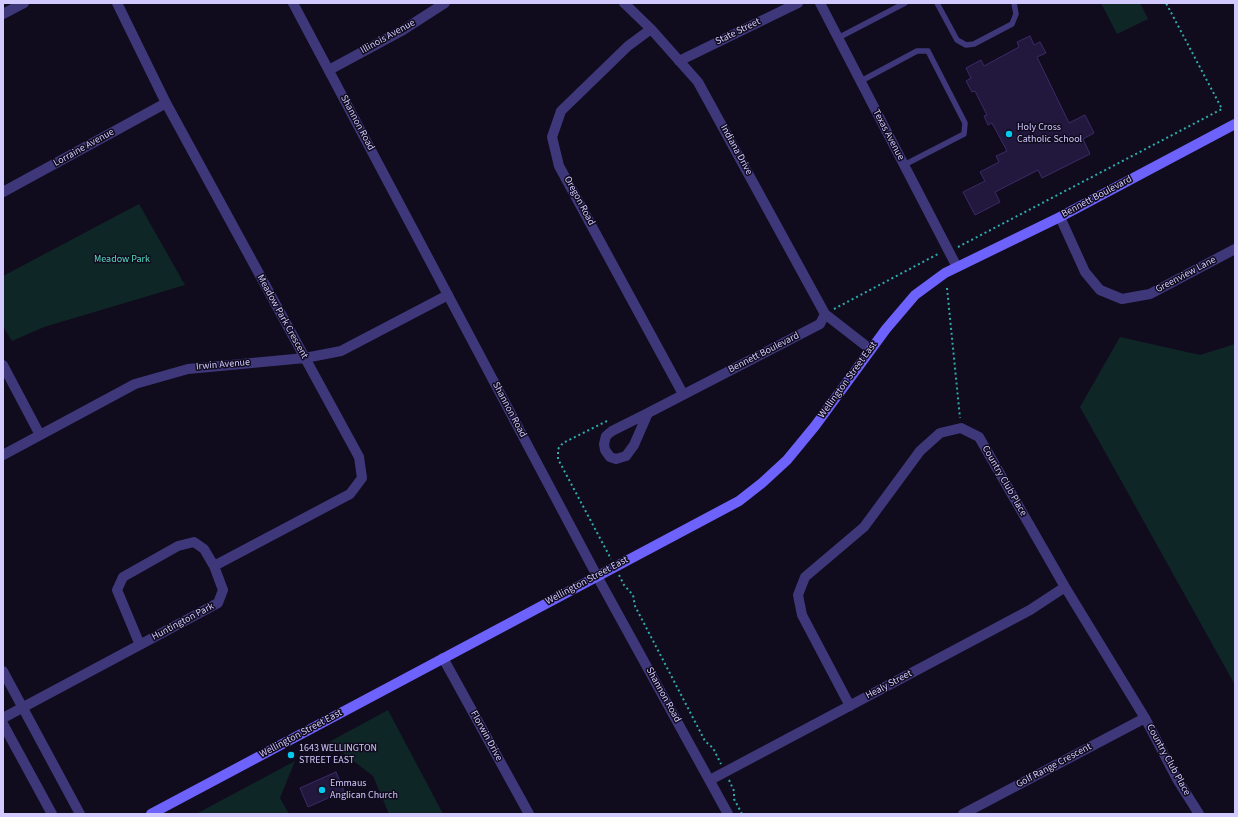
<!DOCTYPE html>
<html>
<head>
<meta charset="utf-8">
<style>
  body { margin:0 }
  #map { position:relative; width:1238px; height:817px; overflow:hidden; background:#100c1d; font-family:"Source Sans 3",sans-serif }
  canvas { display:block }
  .frame { position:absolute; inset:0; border:4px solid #d2c9fe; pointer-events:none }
</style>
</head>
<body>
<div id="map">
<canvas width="1238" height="817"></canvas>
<div class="frame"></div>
</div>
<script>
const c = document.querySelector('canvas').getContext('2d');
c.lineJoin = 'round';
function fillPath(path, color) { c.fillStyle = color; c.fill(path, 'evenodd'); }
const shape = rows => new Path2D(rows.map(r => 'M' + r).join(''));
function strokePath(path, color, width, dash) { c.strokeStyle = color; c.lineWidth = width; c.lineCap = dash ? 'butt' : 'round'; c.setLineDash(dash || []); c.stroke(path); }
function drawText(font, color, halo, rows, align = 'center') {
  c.font = font + ' "Source Sans 3",sans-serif'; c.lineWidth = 3; c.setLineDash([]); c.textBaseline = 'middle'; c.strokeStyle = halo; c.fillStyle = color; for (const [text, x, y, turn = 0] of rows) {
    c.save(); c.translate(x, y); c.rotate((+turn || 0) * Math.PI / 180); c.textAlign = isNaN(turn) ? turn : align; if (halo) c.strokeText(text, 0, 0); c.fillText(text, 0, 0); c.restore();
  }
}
const green = shape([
  [1101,3,1140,3,1148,19,1117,34],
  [139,204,185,285,44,327,12,341,3,326,3,276],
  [1120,337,1200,355,1235,344,1235,685,1080,407],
  [388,710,443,814,389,814,373,776,329,742],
  [295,761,280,798,289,814,196,814]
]);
const building = shape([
  [1030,36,1034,45,1040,42,1046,53,1037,57,1069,123,1085,115,1094,133,1083,139,1090,154,1042,178,1038,170,995,192,1000,202,975,215,963,192,985,181,980,172,999,162,996,156,1007,151,992,123,988,125,984,116,987,115,975,91,972,92,966,81,971,78,966,68,981,60,984,66,1019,47,1017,42,1030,36],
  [336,772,344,791,308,807,300,788,336,772]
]);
const path = shape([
  [958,247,1222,109,1166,3],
  [947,288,960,418],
  [834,309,938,254],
  [607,421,563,443,558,449,558,459,611,559],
  [619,575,624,585,633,595,635,606,705,741,713,748,721,764],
  [729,780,734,791,734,799,742,814]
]);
const service = shape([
  [937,3,957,40,966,45,974,44,1012,24,1016,14,1014,3],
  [838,38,905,3],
  [861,81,917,51,928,51,965,123,964,134,904,165]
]);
const minor = shape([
  [117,3,166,103,359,457,362,478,350,494,214,566],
  [624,3,651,29,698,82,825,314,870,349],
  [820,3,957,267],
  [3,14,24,3],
  [651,29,628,46,561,111,552,137,559,166,683,394],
  [679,61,798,3],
  [329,70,403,30,445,3],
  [3,192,166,103],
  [1060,217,1085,272,1100,290,1122,299,1150,294,1235,249],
  [3,365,40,435],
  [648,413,612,431,606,436,604,444,605,450,610,457,616,459,626,456,634,445,648,413,820,324,825,314],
  [3,455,135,384,188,369,305,358,341,351,448,295],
  [443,658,529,814],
  [3,671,80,814],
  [850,706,802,615,798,595,805,577,864,527,920,451,940,433,961,428,979,437,1065,587,1145,718,1177,779,1199,814],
  [3,718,218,603,223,590,214,566,204,549,194,542,178,546,123,577,117,590,140,645],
  [3,724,52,814],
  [710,780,1030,610,1065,587],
  [963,814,1145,718]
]);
const tertiary = shape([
  [293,3,597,576,728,814]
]);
const secondary = shape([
  [151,814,739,501,762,483,787,460,815,426,886,329,915,295,945,273,1060,217,1235,124]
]);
const markers = [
  [1009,134,4,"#04caee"],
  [291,755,4,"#04caee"],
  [322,790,4,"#04caee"]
];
const streetNames = [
  ["State Street",738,32,-26],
  ["Illinois Avenue",388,37,-29],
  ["Shannon Road",357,123,62],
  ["Texas Avenue",888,135,62],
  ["Lorraine Avenue",84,148,-29],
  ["Indiana Drive",736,150,61],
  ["Bennett Boulevard",1097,197,-28],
  ["Oregon Road",579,201,62],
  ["Greenview Lane",1186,275,-28],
  ["Meadow Park Crescent",282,317,61],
  ["Bennett Boulevard",764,353,-27],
  ["Irwin Avenue",223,365,-5],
  ["Wellington Street East",848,380,-54],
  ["Shannon Road",509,410,62],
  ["Country Club Place",1004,481,60],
  ["Wellington Street East",587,581,-28],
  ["Huntington Park",183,622,-28],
  ["Healy Street",889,685,-28],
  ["Shannon Road",663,695,61],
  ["Wellington Street East",301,734,-28],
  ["Florwin Drive",486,736,61],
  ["Country Club Place",1168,760,61],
  ["Golf Range Crescent",1054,766,-28]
];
const poiNames = [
  ["Holy Cross",1017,128],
  ["Catholic School",1017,140],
  ["1643 WELLINGTON",299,749],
  ["STREET EAST",299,761],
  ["Emmaus",330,784],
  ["Anglican Church",330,796]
];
const parkNames = [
  ["Meadow Park",122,260]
];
fillPath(green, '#0f2627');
fillPath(building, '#22183d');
strokePath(building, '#3a2b69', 1);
strokePath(path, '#2facab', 2, [2, 3]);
strokePath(service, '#3e387b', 5.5);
strokePath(minor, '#3e387b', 10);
strokePath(tertiary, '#3e387b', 10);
strokePath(secondary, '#6e62fc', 10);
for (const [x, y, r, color] of markers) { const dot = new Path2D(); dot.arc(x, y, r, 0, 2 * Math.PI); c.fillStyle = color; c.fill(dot); strokePath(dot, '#100c1d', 1.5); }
drawText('10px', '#d2c9fe', '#100c1d', streetNames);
drawText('10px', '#d2c9fe', '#100c1d', poiNames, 'left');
drawText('10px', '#57dcc2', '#100c1d', parkNames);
</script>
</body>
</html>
